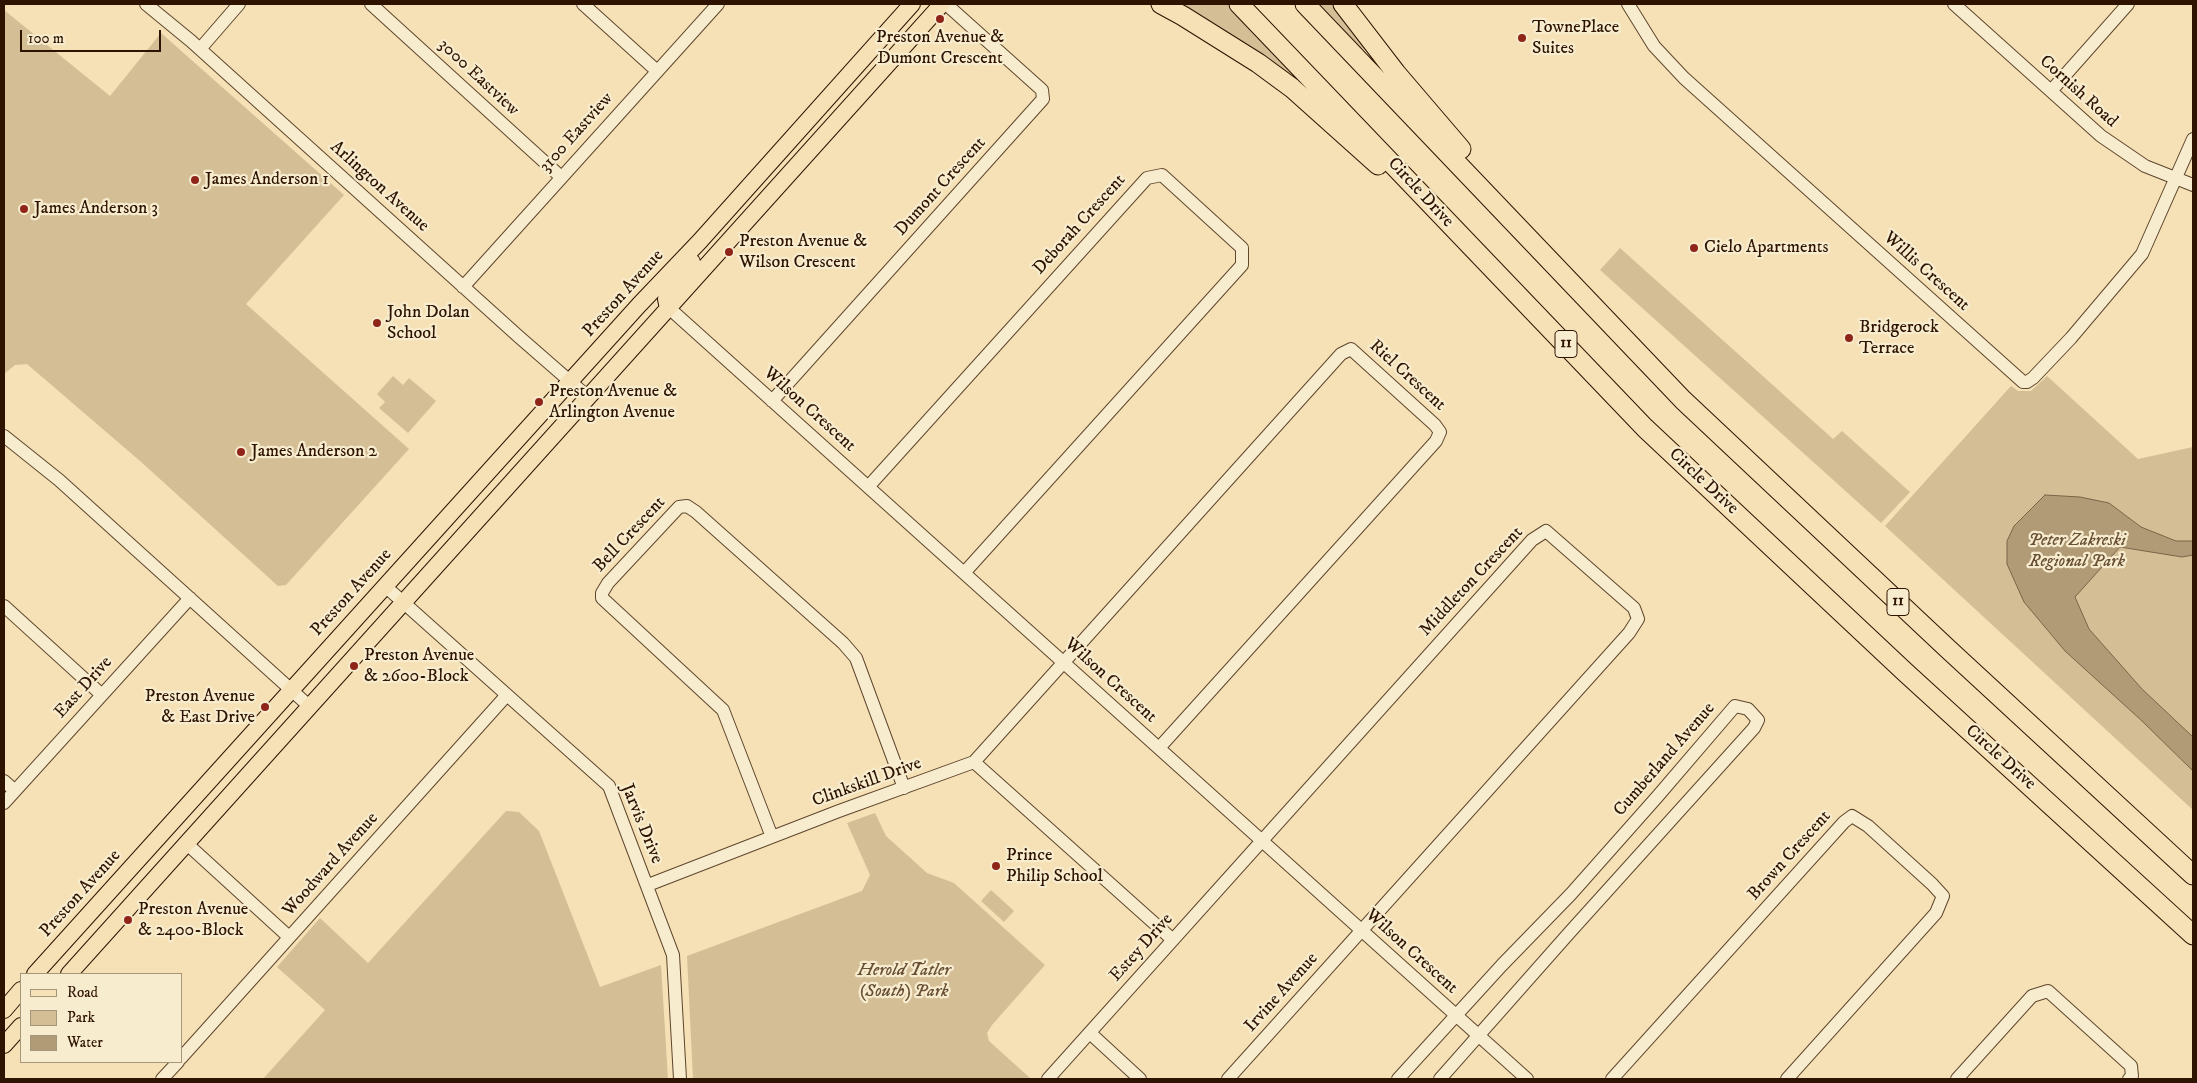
<!DOCTYPE html>
<html>
<head>
<meta charset="utf-8">
<style>
  body { margin:0 }
  #map { position:relative; width:2197px; height:1083px; overflow:hidden; background:#f5e1b5; font-family:"IM FELL DW Pica",serif }
  canvas { display:block }
  .frame { position:absolute; inset:0; border:5px solid #2d1300; pointer-events:none }
  .legend { position:absolute; left:20px; top:973px; width:162px; height:90px; box-sizing:border-box; background:#f8eccf; border:1px solid #a7957c; margin:0; padding:6px 9px; list-style:none; font-size:15px; color:#2d1300 }
  .legend li { display:flex; align-items:center; gap:10px; height:25px }
  .legend b { width:25px; border:1px solid #a7957c }
  .scale { position:absolute; left:20px; top:30px; width:141px; height:22px; box-sizing:border-box; border:2px solid #2d1300; border-top:0; padding-left:6px; font-size:15px; line-height:18px; white-space:nowrap; color:#2d1300; -webkit-text-stroke:4px #f8eccf; paint-order:stroke }
</style>
</head>
<body>
<div id="map">
<canvas width="2197" height="1083"></canvas>
<div class="frame"></div>
<ul class="legend">
<li><b style="height:6px;background:#f5e1b5"></b>Road</li>
<li><b style="height:14px;background:#d3be96"></b>Park</li>
<li><b style="height:14px;background:#b19b77"></b>Water</li>
</ul>
<div class="scale">100 m</div>
</div>
<script>
const c = document.querySelector('canvas').getContext('2d');
c.lineJoin = 'round';
function fillPath(path, color) { c.fillStyle = color; c.fill(path, 'evenodd'); }
const shape = rows => new Path2D(rows.map(r => 'M' + r).join(''));
function strokePath(path, color, width, dash) { c.strokeStyle = color; c.lineWidth = width; c.lineCap = dash ? 'butt' : 'round'; c.setLineDash(dash || []); c.stroke(path); }
function drawText(font, color, halo, rows, align = 'center') {
  c.font = font + ' "IM FELL DW Pica",serif'; c.lineWidth = 4.5; c.setLineDash([]); c.textBaseline = 'middle'; c.strokeStyle = halo; c.fillStyle = color; for (const [text, x, y, turn = 0] of rows) {
    c.save(); c.translate(x, y); c.rotate((+turn || 0) * Math.PI / 180); c.textAlign = isNaN(turn) ? turn : align; if (halo) c.strokeText(text, 0, 0); c.fillText(text, 0, 0); c.restore();
  }
}
const green = shape([
  [1177,4,1230,4,1336,114,1287,74,1240,40],
  [1317,4,1332,4,1368,52,1351,41],
  [4,10,110,96,161,33,344,195,246,304,409,449,286,585,278,586,140,461,27,364,15,365,4,374],
  [1620,248,1833,439,1842,431,1910,492,1881,523,1600,270],
  [393,376,403,385,409,378,436,401,408,433,379,408,385,402,377,394],
  [2047,376,2138,459,2193,447,2193,810,1885,526,2011,386,2018,391,2031,391],
  [506,811,519,812,539,831,600,987,661,965,668,1079,263,1079,325,1010,277,967,320,918,368,963],
  [875,813,886,836,927,873,954,883,1045,965,992,1025,987,1033,989,1041,1031,1079,693,1079,687,956,862,891,870,875,847,823],
  [991,890,1014,911,1004,922,981,901]
]);
const water = shape([
  [2045,495,2080,497,2109,503,2141,527,2176,541,2193,541,2193,555,2182,557,2120,547,2075,597,2089,629,2142,689,2193,737,2193,771,2142,721,2065,651,2024,602,2007,564,2007,541,2014,526,2045,495]
]);
const minor = shape([
  [146,4,191,41,518,336,588,397],
  [371,4,561,177],
  [583,4,657,71],
  [1628,4,1654,46,1684,78,2023,382,2027,382,2033,378,2071,338,2142,254,2193,139],
  [1954,4,2101,136,2145,166,2193,185],
  [200,49,239,4],
  [2051,91,2128,4],
  [463,287,718,4],
  [669,308,1527,1079],
  [772,401,1043,99,1042,90,946,4],
  [4,436,59,480,309,706],
  [868,487,1147,178,1162,175,1242,248,1242,265,964,573],
  [385,586,609,786,673,955,680,1079],
  [4,606,102,695],
  [974,762,1173,940],
  [4,781,14,790],
  [4,803,190,598],
  [772,837,723,710,602,598,602,593,608,583,679,507,687,506,696,512,843,643,856,658,904,788],
  [186,843,289,937],
  [648,885,839,811,974,762,1341,354,1351,349,1435,425,1440,432,1436,441,1159,748],
  [1090,1033,1140,1079],
  [181,1058,506,696],
  [162,1079,178,1062],
  [1048,1079,1532,540,1546,531,1634,608,1638,619,1629,633,1228,1079],
  [1398,1079,1502,965,1571,894,1657,797,1735,706,1748,709,1758,720,1754,728,1570,932,1440,1079],
  [1612,1079,1844,822,1852,816,1868,826,1932,884,1943,896,1936,913,1787,1079],
  [1957,1079,2032,996,2048,991,2131,1066,2132,1076,2129,1079]
]);
const major = shape([
  [667,304,666,299,672,289,692,262],
  [35,974,639,305,700,241,912,4],
  [69,974,942,4],
  [4,1010,21,990],
  [4,1045,21,1026]
]);
const highway = shape([
  [1161,4,1183,16,1258,63,1292,88,1378,165],
  [1239,4,1645,428,1905,672,2193,935],
  [1305,4,1683,400,1948,649,2193,875],
  [1343,4,1396,73,1461,149]
]);
const markers = [
  [940,19,5,"#8f2418"],
  [1522,38,5,"#8f2418"],
  [195,180,5,"#8f2418"],
  [24,209,5,"#8f2418"],
  [1694,248,5,"#8f2418"],
  [729,252,5,"#8f2418"],
  [377,323,5,"#8f2418"],
  [1849,338,5,"#8f2418"],
  [539,402,5,"#8f2418"],
  [241,452,5,"#8f2418"],
  [354,666,5,"#8f2418"],
  [265,707,5,"#8f2418"],
  [996,866,5,"#8f2418"],
  [128,920,5,"#8f2418"]
];
const shields = [
  [1566,344,22],
  [1898,602,22]
];
const shieldNames = [
  ["11",1566,344],
  ["11",1898,602]
];
const poiNames = [
  ["TownePlace",1532,28],
  ["Suites",1532,49],
  ["Preston Avenue &",940,38,"center"],
  ["Dumont Crescent",940,59,"center"],
  ["James Anderson 1",205,180],
  ["James Anderson 3",34,209],
  ["Preston Avenue &",739,242],
  ["Wilson Crescent",739,263],
  ["Cielo Apartments",1704,248],
  ["John Dolan",387,313],
  ["School",387,334],
  ["Bridgerock",1859,328],
  ["Terrace",1859,349],
  ["Preston Avenue &",549,392],
  ["Arlington Avenue",549,413],
  ["James Anderson 2",251,452],
  ["Preston Avenue",364,656],
  ["& 2600-Block",364,677],
  ["Preston Avenue",255,697,"right"],
  ["& East Drive",255,718,"right"],
  ["Prince",1006,856],
  ["Philip School",1006,877],
  ["Preston Avenue",138,910],
  ["& 2400-Block",138,931]
];
const streetNames = [
  ["3000 Eastview",478,78,43],
  ["Cornish Road",2078,92,42],
  ["3100 Eastview",577,133,-48],
  ["Arlington Avenue",379,187,42],
  ["Dumont Crescent",941,187,-48],
  ["Circle Drive",1420,193,47],
  ["Deborah Crescent",1080,225,-48],
  ["Willis Crescent",1926,272,42],
  ["Preston Avenue",624,294,-48],
  ["Riel Crescent",1407,376,42],
  ["Wilson Crescent",809,410,42],
  ["Circle Drive",1703,482,43],
  ["Bell Crescent",630,535,-47],
  ["Middleton Crescent",1472,582,-47],
  ["Preston Avenue",352,593,-48],
  ["Wilson Crescent",1110,681,42],
  ["East Drive",84,688,-48],
  ["Circle Drive",2000,758,42],
  ["Cumberland Avenue",1665,760,-49],
  ["Clinkskill Drive",867,783,-20],
  ["Jarvis Drive",641,824,68],
  ["Brown Crescent",1790,856,-48],
  ["Woodward Avenue",331,865,-48],
  ["Preston Avenue",81,894,-48],
  ["Estey Drive",1142,948,-48],
  ["Wilson Crescent",1411,952,42],
  ["Irvine Avenue",1282,993,-48]
];
const parkNames = [
  ["Peter Zakreski",2077,541],
  ["Regional Park",2077,562],
  ["Herold Tatler",904,971],
  ["(South) Park",904,992]
];
fillPath(green, '#d3be96');
fillPath(water, '#b19b77');
strokePath(water, '#7c6547', 1);
strokePath(minor, '#5f462d', 14);
strokePath(major, '#2d1300', 18);
strokePath(highway, '#2d1300', 21);
strokePath(minor, '#f8eccf', 12);
strokePath(major, '#f5e1b5', 16);
strokePath(highway, '#f5e1b5', 19);
for (const [x, y, r, color] of markers) { const dot = new Path2D(); dot.arc(x, y, r, 0, 2 * Math.PI); c.fillStyle = color; c.fill(dot); strokePath(dot, '#f8eccf', 2); }
for (const [x, y, w] of shields) { const box = new Path2D(); box.roundRect(x - w / 2, y - 13.5, w, 27, 4); c.fillStyle = '#f8eccf'; c.fill(box); strokePath(box, '#2d1300', 1); }
drawText('bold 16px', '#2d1300', null, shieldNames);
drawText('18px', '#2d1300', '#f8eccf', poiNames, 'left');
drawText('18px', '#2d1300', '#f8eccf', streetNames);
drawText('italic 18px', '#674f34', '#f8eccf', parkNames);
</script>
</body>
</html>
